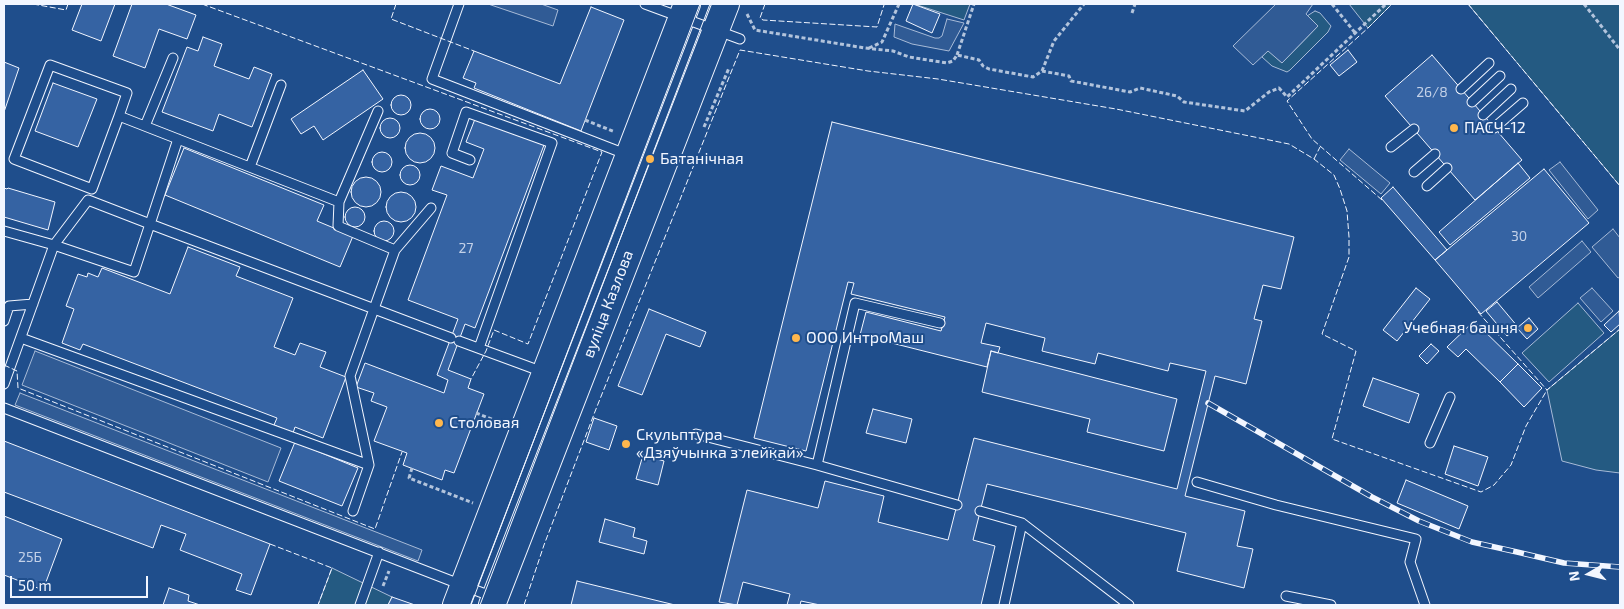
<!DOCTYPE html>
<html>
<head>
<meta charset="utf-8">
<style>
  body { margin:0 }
  #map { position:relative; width:1624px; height:609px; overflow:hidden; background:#1f4e8c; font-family:"Exo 2",sans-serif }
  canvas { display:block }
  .frame { position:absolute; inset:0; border:5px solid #f2f6ff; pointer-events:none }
  .north { position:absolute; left:1564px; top:549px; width:50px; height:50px; -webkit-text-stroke:4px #1f4e8c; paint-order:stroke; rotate:262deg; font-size:14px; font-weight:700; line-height:20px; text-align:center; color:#f2f6ff }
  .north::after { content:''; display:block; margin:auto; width:18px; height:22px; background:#f2f6ff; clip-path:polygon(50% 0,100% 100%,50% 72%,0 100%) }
  .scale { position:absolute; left:10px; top:576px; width:138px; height:22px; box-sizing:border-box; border:2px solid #f2f6ff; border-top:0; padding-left:6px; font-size:15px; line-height:18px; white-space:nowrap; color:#f2f6ff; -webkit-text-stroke:4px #1f4e8c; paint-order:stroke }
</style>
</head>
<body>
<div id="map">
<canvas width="1624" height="609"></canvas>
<div class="frame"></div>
<div class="north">N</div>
<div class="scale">50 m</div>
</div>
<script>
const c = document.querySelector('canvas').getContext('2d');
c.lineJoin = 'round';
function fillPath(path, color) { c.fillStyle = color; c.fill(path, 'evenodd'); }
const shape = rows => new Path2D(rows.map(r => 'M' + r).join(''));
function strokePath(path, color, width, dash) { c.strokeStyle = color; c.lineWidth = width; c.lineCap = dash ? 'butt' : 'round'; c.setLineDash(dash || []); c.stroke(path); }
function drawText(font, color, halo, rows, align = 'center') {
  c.font = font + ' "Exo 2",sans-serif'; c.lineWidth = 4; c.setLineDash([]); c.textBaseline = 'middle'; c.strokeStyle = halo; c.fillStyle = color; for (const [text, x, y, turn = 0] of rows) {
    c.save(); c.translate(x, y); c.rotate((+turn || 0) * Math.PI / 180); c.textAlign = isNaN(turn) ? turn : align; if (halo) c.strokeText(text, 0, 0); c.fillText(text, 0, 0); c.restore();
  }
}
const green = shape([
  [914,4,970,4,964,20,914,4],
  [1349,4,1392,4,1368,28,1349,4],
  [1468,4,1620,4,1620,186,1468,4],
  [1315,11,1320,13,1331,26,1328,32,1290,70,1287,72,1272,66,1262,57,1268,50,1282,63,1318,26,1307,16,1315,11],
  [1578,303,1604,333,1549,382,1522,353,1578,303],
  [1620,329,1620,473,1596,470,1562,461,1547,390,1620,329],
  [332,568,392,597,388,605,318,605,332,568]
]);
const parking = shape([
  [488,4,541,4,558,10,553,26,488,4],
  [1276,4,1313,4,1306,14,1318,26,1282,63,1268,51,1253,65,1233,46,1276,4],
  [947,19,964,23,949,51,912,44,894,37,895,24,935,38,939,38,942,36,947,19],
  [1349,149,1390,183,1381,194,1340,160,1349,149],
  [1560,162,1598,210,1588,219,1549,170,1560,162],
  [1613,229,1620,238,1620,277,1618,278,1592,247,1613,229],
  [1582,241,1591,252,1538,298,1529,287,1582,241],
  [1592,288,1613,311,1601,322,1580,298,1592,288],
  [35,351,281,448,268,482,22,385,35,351],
  [20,393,422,550,418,561,15,405,20,393]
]);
const building = shape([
  [82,4,115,4,101,41,72,30,82,4],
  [132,4,166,4,196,15,187,39,159,29,145,68,113,56,132,4],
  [913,4,940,14,932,33,906,21,913,4],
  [591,7,624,20,581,131,474,88,476,83,463,78,474,51,560,84,591,7],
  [203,37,222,44,214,66,249,79,254,67,272,74,252,127,219,114,213,131,162,112,187,47,198,51,203,37],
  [1348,50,1357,62,1339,76,1330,65,1348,50],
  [1432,55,1522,160,1475,200,1385,96,1432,55],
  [4,62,19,68,4,112,4,62],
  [363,70,383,99,323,140,314,126,301,134,291,119,363,70],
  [53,83,97,99,78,147,35,131,53,83],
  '391 105a10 10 0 1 1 20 0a10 10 0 1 1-20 0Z',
  '420 119a10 10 0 1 1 20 0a10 10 0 1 1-20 0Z',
  '380 128a10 10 0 1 1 20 0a10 10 0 1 1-20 0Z',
  [475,119,544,145,475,328,465,324,448,370,471,379,468,388,484,394,454,473,445,470,442,480,403,465,407,453,374,441,387,407,371,401,374,393,356,387,365,363,444,393,448,380,437,375,458,319,408,300,447,195,432,190,441,166,473,178,484,149,466,142,475,119],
  [832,122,1294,237,1281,289,1263,285,1254,319,1262,321,1246,384,1215,376,1185,496,1245,511,1237,546,1253,549,1244,588,1177,571,1186,533,987,484,973,540,995,546,981,605,820,605,801,601,800,605,787,605,790,594,743,582,737,605,719,602,747,490,818,508,825,481,884,496,878,522,948,540,974,438,1177,489,1206,371,1170,363,1168,371,1098,353,1095,364,1042,351,1045,338,986,323,981,343,1000,347,998,353,991,351,987,367,860,335,866,312,941,331,945,317,851,294,854,283,848,282,806,451,754,438,832,122],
  '405 148a15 15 0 1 1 30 0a15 15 0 1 1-30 0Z',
  [184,148,324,205,317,221,353,236,340,267,165,195,184,148],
  '372 162a10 10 0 1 1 20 0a10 10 0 1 1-20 0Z',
  [1518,163,1530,178,1450,245,1439,232,1518,163],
  '400 175a10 10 0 1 1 20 0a10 10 0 1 1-20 0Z',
  [1544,169,1589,223,1481,314,1435,260,1544,169],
  '351 192a15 15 0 1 1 30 0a15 15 0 1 1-30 0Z',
  [1393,187,1447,250,1435,260,1381,198,1393,187],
  [4,188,7,189,8,188,55,202,48,230,4,217,4,188],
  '386 207a15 15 0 1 1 30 0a15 15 0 1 1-30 0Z',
  '345 217a10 10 0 1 1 20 0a10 10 0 1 1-20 0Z',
  '374 231a10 10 0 1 1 20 0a10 10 0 1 1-20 0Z',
  [188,247,240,267,236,276,293,298,274,347,295,355,300,343,326,352,320,367,346,377,323,438,295,427,293,433,274,425,277,418,83,344,80,350,62,343,74,309,66,306,78,274,87,277,88,273,98,277,102,268,170,294,188,247],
  [1416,288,1430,299,1397,341,1383,330,1416,288],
  [1497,302,1518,327,1507,336,1486,311,1497,302],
  [649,309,706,332,700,347,666,334,642,395,618,386,649,309],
  [1619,311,1620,324,1611,332,1604,325,1619,311],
  [1529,318,1538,329,1527,339,1517,328,1529,318],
  [1474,321,1518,364,1500,382,1466,349,1458,357,1447,347,1474,321],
  [1431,344,1439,351,1427,364,1419,356,1431,344],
  [991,351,1177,399,1164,451,1087,432,1090,419,982,392,991,351],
  [1518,364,1542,388,1524,407,1500,382,1518,364],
  [1373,378,1419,394,1409,423,1363,406,1373,378],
  [873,409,912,419,906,443,866,433,873,409],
  [594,418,617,426,609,450,586,442,594,418],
  [4,441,270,544,251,595,236,590,242,574,180,550,186,534,161,525,153,548,4,492,4,441],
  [295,442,358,468,342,506,279,481,295,442],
  [1454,446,1488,457,1478,486,1445,474,1454,446],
  [643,455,664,461,658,485,636,479,643,455],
  [1406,480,1468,506,1459,529,1397,503,1406,480],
  [4,516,62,539,43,590,4,575,4,516],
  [605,519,635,528,633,537,647,541,644,554,599,542,605,519],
  [577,581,675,605,571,605,577,581],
  [169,588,189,595,188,601,200,605,163,605,169,588],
  [392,597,415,605,388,605,392,597]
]);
const path = shape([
  [1332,4,1356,34],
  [1584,4,1620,50],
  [1132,13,1135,4],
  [747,14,755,30,865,48,893,51,909,57,947,63,953,61,957,55,979,60,983,66,989,69,1033,77,1042,71,1069,76,1071,81,1130,92,1140,88,1177,96,1184,102,1245,111,1269,92,1279,88,1287,97,1386,4],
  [869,48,882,42,899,4],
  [957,55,974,4],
  [1042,71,1054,41,1084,4],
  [585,120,615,132],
  [704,127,729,68],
  [476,413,504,424],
  [412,468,409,478,473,503],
  [383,586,389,571]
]);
const lane = shape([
  [459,4,432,79,628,155],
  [645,4,740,39],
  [1461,89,1489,63],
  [1472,102,1500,76],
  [1483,115,1511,89],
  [119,116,92,189,14,159,50,65,127,93,119,116,339,202,378,111],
  [145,126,173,58],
  [1494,128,1523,103],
  [178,139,150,224,134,272,54,245,88,200,150,224,451,338],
  [1391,147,1414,129],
  [470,160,452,153,466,112,552,143,479,348],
  [250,167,281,85],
  [1414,172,1435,154],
  [1427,186,1447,168],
  [339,202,338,226,395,250,350,376,369,465],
  [4,231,54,245,4,384],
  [395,250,431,208],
  [4,321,9,306,33,304],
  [21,338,369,465,353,511],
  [459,341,543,372],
  [4,408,493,597],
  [696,434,817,465,855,303,940,323],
  [1430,443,1450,397],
  [817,465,957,505],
  [1197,482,1276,505,1416,539,1410,562,1425,605],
  [980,511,1022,523,1004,605],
  [1022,523,1129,605],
  [1286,596,1331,605],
  [360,605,379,552]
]);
const primary = shape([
  [456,605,687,4],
  [492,605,726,4]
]);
const tram = shape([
  [471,605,700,4],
  [480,605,710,4]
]);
const rail = shape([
  [1208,403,1372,497,1419,521,1472,542,1517,552,1564,563,1620,567]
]);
const fence = shape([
  [33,4,66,10,68,4],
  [202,4,602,152,528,344,494,330,486,351,471,379],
  [396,4,391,19,474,51],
  [765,4,760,18,763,20,877,27,884,5,883,4],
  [1468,4,1620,186],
  [1314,159,1320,147],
  [1382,200,1312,139,1287,101,1368,28,1392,4],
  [1478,312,1547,390,1620,329],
  [4,365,17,371,18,388,375,529,402,452],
  [270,544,332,568,318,605],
  [524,605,544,545,596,409,740,50,868,71,938,79,1116,109,1289,144,1314,159,1334,175,1340,189,1347,211,1349,237,1349,257,1322,334,1356,351,1332,439,1481,492,1494,485,1511,465,1526,426,1547,390]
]);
const markers = [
  [1454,128,5,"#ffb74d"],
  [650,159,5,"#ffb74d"],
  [1528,328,5,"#ffb74d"],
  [796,338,5,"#ffb74d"],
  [439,423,5,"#ffb74d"],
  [626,444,5,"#ffb74d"]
];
const numberNames = [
  ["26/8",1432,92],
  ["30",1519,236],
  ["27",466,248],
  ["25Б",30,557]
];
const poiNames = [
  ["ПАСЧ-12",1464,128],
  ["Батанічная",660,159],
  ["Учебная башня",1518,328,"right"],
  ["ООО ИнтроМаш",806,338],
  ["Столовая",449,423],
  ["Скульптура",636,435],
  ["«Дзяўчынка з лейкай»",636,453]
];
const streetNames = [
  ["вуліца Казлова",608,304,-69]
];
fillPath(green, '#245a82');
strokePath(green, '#a8bbd7', 1);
fillPath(parking, '#305b95');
strokePath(parking, '#a8bbd7', 1);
fillPath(building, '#3563a3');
strokePath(building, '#f2f6ff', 1);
strokePath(lane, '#f2f6ff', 11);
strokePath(primary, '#f2f6ff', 28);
strokePath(path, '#b3c4dc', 3, [4, 2.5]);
strokePath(lane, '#1f4e8c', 9);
strokePath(primary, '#1f4e8c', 26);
strokePath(tram, '#f2f6ff', 1);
strokePath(rail, '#f2f6ff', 5.5);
strokePath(rail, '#1f4e8c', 4, [11]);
strokePath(fence, '#f2f6ff', 1, [6, 2.5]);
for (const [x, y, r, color] of markers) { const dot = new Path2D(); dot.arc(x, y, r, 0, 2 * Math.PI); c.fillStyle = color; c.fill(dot); strokePath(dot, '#1f4e8c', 2); }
drawText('14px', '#c3d1e8', null, numberNames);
drawText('16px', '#f2f6ff', '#1f4e8c', poiNames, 'left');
drawText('16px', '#f2f6ff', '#1f4e8c', streetNames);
</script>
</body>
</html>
